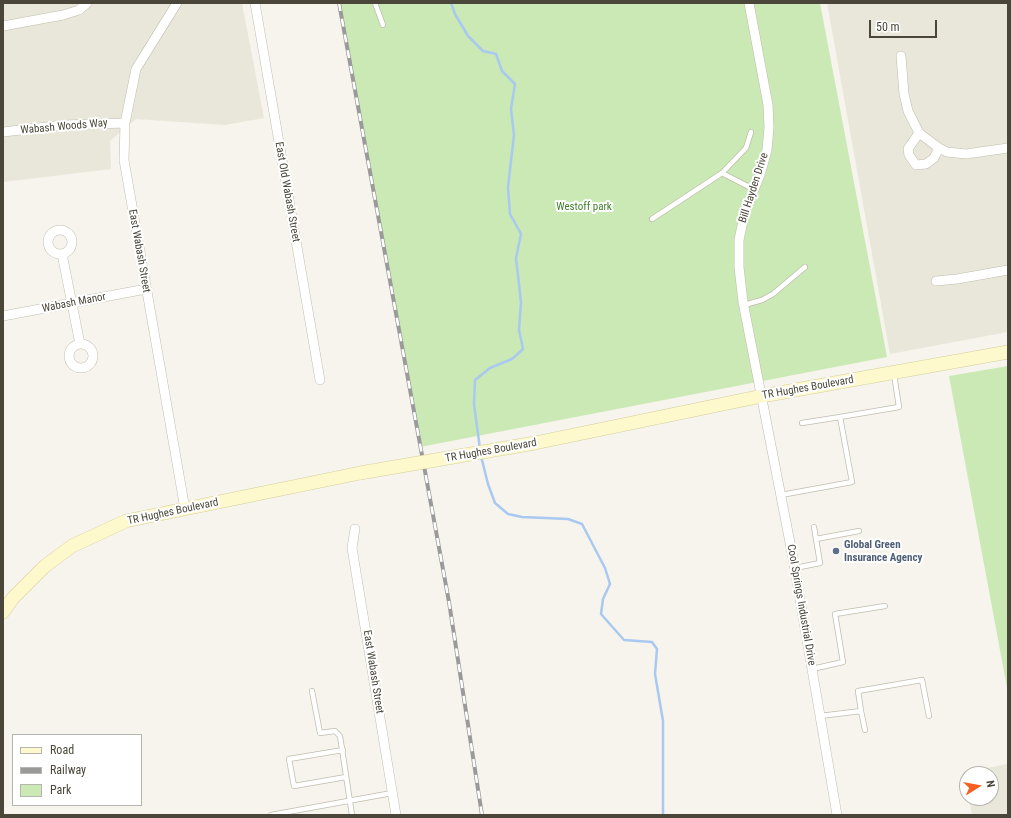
<!DOCTYPE html>
<html>
<head>
<meta charset="utf-8">
<style>
  body { margin:0 }
  #map { position:relative; width:1011px; height:818px; overflow:hidden; background:#f6f4ec; font-family:"Roboto Condensed",sans-serif }
  canvas { display:block }
  .frame { position:absolute; inset:0; border:4px solid #4a4639; pointer-events:none }
  .legend { position:absolute; left:12px; top:734px; width:130px; height:72px; box-sizing:border-box; background:#fff; border:1px solid #b7b5b0; margin:0; padding:5px 7px; list-style:none; font-size:12px; color:#4a4639 }
  .legend li { display:flex; align-items:center; gap:8px; height:20px }
  .legend b { width:20px; border:1px solid #b7b5b0 }
  .north { position:absolute; left:959px; top:766px; width:40px; height:40px; box-sizing:border-box; background:#fff; border:1px solid #b7b5b0; border-radius:50%; rotate:79deg; font-size:11px; font-weight:700; line-height:16px; text-align:center; color:#4a4639 }
  .north::after { content:''; display:block; margin:auto; width:14px; height:18px; background:#f85f20; clip-path:polygon(50% 0,100% 100%,50% 72%,0 100%) }
  .scale { position:absolute; left:869px; top:20px; width:68px; height:18px; box-sizing:border-box; border:2px solid #4a4639; border-top:0; padding-left:5px; font-size:12px; line-height:14px; white-space:nowrap; color:#4a4639; -webkit-text-stroke:3px #fff; paint-order:stroke }
</style>
</head>
<body>
<div id="map">
<canvas width="1011" height="818"></canvas>
<div class="frame"></div>
<ul class="legend">
<li><b style="height:5px;background:#fef9cd"></b>Road</li>
<li><b style="height:5px;background:#9a9a9a"></b>Railway</li>
<li><b style="height:11px;background:#cae9b5"></b>Park</li>
</ul>
<div class="north">N</div>
<div class="scale">50 m</div>
</div>
<script>
const c = document.querySelector('canvas').getContext('2d');
c.lineJoin = 'round';
function fillPath(path, color) { c.fillStyle = color; c.fill(path, 'evenodd'); }
const shape = rows => new Path2D(rows.map(r => 'M' + r).join(''));
function strokePath(path, color, width, dash) { c.strokeStyle = color; c.lineWidth = width; c.lineCap = dash ? 'butt' : 'round'; c.setLineDash(dash || []); c.stroke(path); }
function drawText(font, color, halo, rows, align = 'center') {
  c.font = font + ' "Roboto Condensed",sans-serif'; c.lineWidth = 4; c.setLineDash([]); c.textBaseline = 'middle'; c.strokeStyle = halo; c.fillStyle = color; for (const [text, x, y, turn = 0] of rows) {
    c.save(); c.translate(x, y); c.rotate((+turn || 0) * Math.PI / 180); c.textAlign = isNaN(turn) ? turn : align; if (halo) c.strokeText(text, 0, 0); c.fillText(text, 0, 0); c.restore();
  }
}
const residential = shape([
  [3,3,242,3,264,118,225,125,136,119,110,141,111,169,3,182],
  [827,3,1008,3,1008,332,890,354],
  [1008,764,1008,815,972,815,969,798,991,798,991,774,967,774,967,785,965,772]
]);
const green = shape([
  [338,3,820,3,887,357,420,447],
  [1008,366,1008,693,949,376]
]);
const stream = shape([
  [451,3,455,14,468,36,483,51,496,54,502,71,515,84,511,109,514,135,508,187,510,214,521,234,516,258,521,302,519,330,523,349,512,359,490,368,475,380,474,404,480,449],
  [481,456,488,484,495,503,508,514,522,517,568,519,582,524,605,568,610,584,603,599,601,614,624,640,652,642,657,649,655,674,663,721,663,815]
]);
const lane = shape([
  [375,3,383,25],
  [722,173,753,189],
  [652,219,722,173,746,148,751,132],
  [744,305,762,300,773,294,805,267],
  [802,423,840,417],
  [781,495,852,482,840,417,899,407,894,374],
  [816,539,859,531],
  [795,568,820,563,814,527],
  [812,669,843,662,835,614,885,606],
  [312,691,320,733,335,731,340,736,352,815],
  [861,711,865,730],
  [820,716,861,711,858,691,922,680,929,716],
  [343,750,289,759,294,786,346,777],
  [271,815,392,793]
]);
const street = shape([
  [177,3,136,69,125,123,124,160,185,509],
  [255,3,320,380],
  [749,3,768,105,769,127,767,150,760,175,745,211,739,240,739,267,743,302,793,558,837,815],
  [3,26,63,15,79,10,87,3],
  [901,56,904,94,908,111,919,133,939,148,947,152,966,154,1008,148],
  [3,132,64,125,125,123],
  [919,133,908,149,909,155,916,165,926,164,934,158,939,148],
  '48 242a12 12 0 1 1 24 0a12 12 0 1 1-24 0Z',
  [62,254,80,344],
  [936,281,957,279,1008,270],
  [3,316,146,289],
  '69 356a12 12 0 1 1 24 0a12 12 0 1 1-24 0Z',
  [355,529,352,548,396,815]
]);
const secondary = shape([
  [535,443,762,396,1008,352],
  [3,612,13,598,45,566,72,546,126,521,360,473]
]);
const rail = shape([
  [339,3,449,602,482,815]
]);
const secondaryBridge = shape([
  [360,473,535,443]
]);
const markers = [
  [836,551,4,"#5c6f8a"]
];
const streetNames = [
  ["Wabash Woods Way",64,127,-5],
  ["Bill Hayden Drive",754,188,-72],
  ["East Old Wabash Street",287,192,80],
  ["East Wabash Street",139,251,80],
  ["Wabash Manor",74,303,-11],
  ["TR Hughes Boulevard",808,388,-10],
  ["TR Hughes Boulevard",491,451,-10],
  ["TR Hughes Boulevard",173,512,-12],
  ["Cool Springs Industrial Drive",801,605,80],
  ["East Wabash Street",373,672,81]
];
const parkNames = [
  ["Westoff park",584,207]
];
const serviceNames = [
  ["Global Green",844,545],
  ["Insurance Agency",844,558]
];
fillPath(residential, '#e9e7da');
fillPath(green, '#cae9b5');
strokePath(stream, '#a9c9f1', 2.5);
strokePath(lane, '#c1bdae', 6);
strokePath(street, '#c1bdae', 10);
strokePath(secondary, '#d5ce9b', 14);
strokePath(lane, '#fff', 4.5);
strokePath(street, '#fff', 9);
strokePath(secondary, '#fef9cd', 13);
strokePath(rail, '#9a9a9a', 4);
strokePath(rail, '#fff', 2.5, [8]);
strokePath(secondaryBridge, '#d5ce9b', 14, []);
strokePath(secondaryBridge, '#fef9cd', 13);
for (const [x, y, r, color] of markers) { const dot = new Path2D(); dot.arc(x, y, r, 0, 2 * Math.PI); c.fillStyle = color; c.fill(dot); strokePath(dot, '#fff', 1.5); }
drawText('11px', '#4a4639', '#fff', streetNames);
drawText('11px', '#3f7d2b', '#fff', parkNames);
drawText('bold 11px', '#4e5e75', '#fff', serviceNames, 'left');
</script>
</body>
</html>
